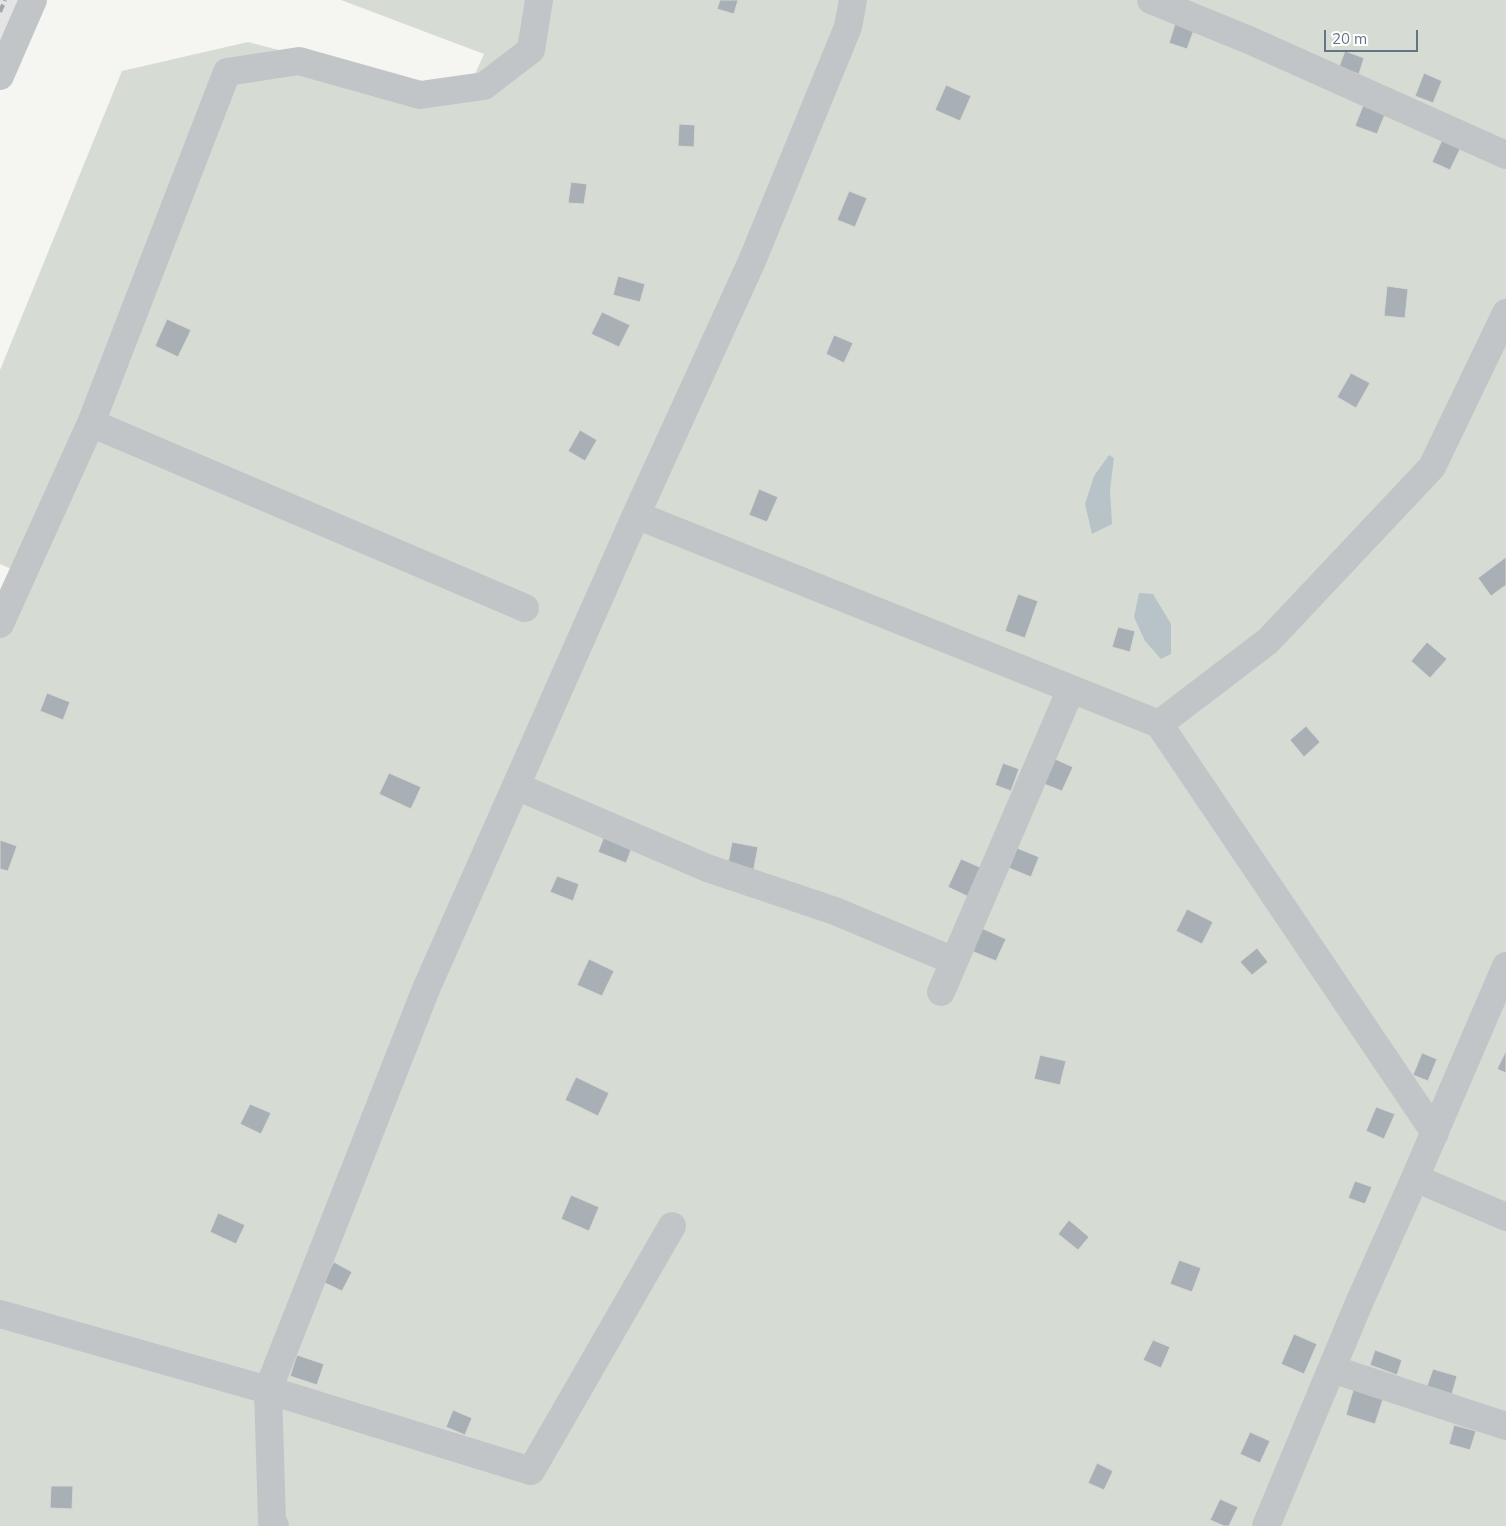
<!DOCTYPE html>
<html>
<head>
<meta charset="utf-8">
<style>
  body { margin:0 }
  #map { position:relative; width:1506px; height:1526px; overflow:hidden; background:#f5f5f2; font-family:Mulish,sans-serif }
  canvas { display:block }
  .scale { position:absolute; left:1324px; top:30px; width:94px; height:22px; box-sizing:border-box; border:2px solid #657483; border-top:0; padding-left:6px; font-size:15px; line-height:18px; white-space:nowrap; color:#657483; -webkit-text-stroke:4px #fff; paint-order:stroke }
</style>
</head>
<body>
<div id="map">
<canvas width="1506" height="1526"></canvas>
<div class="scale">20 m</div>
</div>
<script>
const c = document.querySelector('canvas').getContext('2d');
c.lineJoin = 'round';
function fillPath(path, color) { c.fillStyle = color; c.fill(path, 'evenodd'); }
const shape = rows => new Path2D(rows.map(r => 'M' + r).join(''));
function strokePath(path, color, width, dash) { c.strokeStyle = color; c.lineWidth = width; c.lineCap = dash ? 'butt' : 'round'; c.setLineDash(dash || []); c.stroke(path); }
const built = shape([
  [0,0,19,0,0,43]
]);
const green = shape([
  [341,0,1506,0,1506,1526,0,1526,0,638,26,575,0,564,0,370,122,71,248,42,464,98,484,54]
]);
const water = shape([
  [1109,455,1114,458,1110,490,1112,524,1092,534,1085,504,1094,476],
  [1139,593,1153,594,1171,624,1171,654,1161,659,1145,641,1134,617]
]);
const building = shape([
  [720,0,738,0,734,14,717,9,720,0],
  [1176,21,1195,27,1187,49,1169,43,1176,21],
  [1345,51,1364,58,1359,74,1339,67,1345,51],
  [1424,73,1442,81,1433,103,1415,96,1424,73],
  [946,85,971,96,960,121,935,110,946,85],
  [1364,103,1386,112,1377,134,1355,126,1364,103],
  [679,124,695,125,694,147,678,146,679,124],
  [1443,138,1461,147,1450,170,1432,162,1443,138],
  [571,182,587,184,584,204,568,203,571,182],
  [849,191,867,198,855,227,837,220,849,191],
  [618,276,645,284,640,302,613,295,618,276],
  [1387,286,1408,289,1405,318,1384,316,1387,286],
  [602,312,630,325,619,347,591,334,602,312],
  [167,319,191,330,178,357,155,346,167,319],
  [834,335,853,343,844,363,826,354,834,335],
  [1351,373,1370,383,1356,408,1337,397,1351,373],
  [580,430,597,440,585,461,568,451,580,430],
  [759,489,778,497,767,522,749,515,759,489],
  [1506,557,1506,585,1491,596,1478,578,1506,557],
  [1018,594,1038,601,1025,638,1005,631,1018,594],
  [1118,627,1135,631,1130,652,1112,647,1118,627],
  [1427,642,1447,659,1430,678,1411,661,1427,642],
  [47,693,70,702,63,720,40,711,47,693],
  [1306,726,1320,742,1304,757,1290,740,1306,726],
  [1055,759,1073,767,1062,791,1044,784,1055,759],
  [1003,763,1019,769,1011,791,995,785,1003,763],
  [389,773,421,787,411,809,379,794,389,773],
  [607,829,635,840,626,863,598,852,607,829],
  [0,840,17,846,8,871,0,869,0,840],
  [732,842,758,847,753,873,727,868,732,842],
  [1017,848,1039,857,1031,877,1009,868,1017,848],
  [961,859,982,868,969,897,948,887,961,859],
  [557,876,579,884,573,901,550,892,557,876],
  [1187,909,1213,922,1202,944,1176,931,1187,909],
  [979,927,1006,939,996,961,969,950,979,927],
  [1257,948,1268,962,1252,975,1240,962,1257,948],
  [589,959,614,971,602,996,577,985,589,959],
  [1506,1051,1506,1073,1497,1069,1506,1051],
  [1422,1053,1437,1059,1428,1081,1413,1075,1422,1053],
  [1040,1055,1066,1061,1060,1085,1034,1079,1040,1055],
  [576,1077,609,1093,598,1116,565,1100,576,1077],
  [250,1104,271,1113,261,1134,240,1124,250,1104],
  [1376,1107,1395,1114,1384,1139,1366,1131,1376,1107],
  [1355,1181,1372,1187,1365,1204,1348,1198,1355,1181],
  [571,1195,599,1207,589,1231,561,1219,571,1195],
  [218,1213,245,1225,236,1244,210,1232,218,1213],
  [1069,1220,1089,1237,1078,1250,1058,1234,1069,1220],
  [1179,1260,1201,1268,1192,1292,1170,1284,1179,1260],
  [334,1262,352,1272,342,1291,323,1282,334,1262],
  [1294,1334,1317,1344,1304,1374,1281,1364,1294,1334],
  [1153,1340,1170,1347,1161,1368,1143,1360,1153,1340],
  [1375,1350,1402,1360,1397,1375,1370,1365,1375,1350],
  [297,1355,324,1364,317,1385,290,1376,297,1355],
  [1433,1369,1457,1376,1452,1394,1427,1386,1433,1369],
  [1354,1387,1384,1396,1375,1424,1346,1415,1354,1387],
  [453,1410,472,1418,465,1435,446,1427,453,1410],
  [1454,1425,1476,1431,1470,1450,1449,1444,1454,1425],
  [1250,1432,1270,1441,1260,1463,1240,1454,1250,1432],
  [1097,1463,1113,1471,1104,1490,1088,1483,1097,1463],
  [51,1486,73,1486,72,1509,50,1508,51,1486],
  [1220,1499,1238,1507,1229,1526,1224,1526,1210,1520,1220,1499]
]);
const minor = shape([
  [1151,0,1249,40,1506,155],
  [0,76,33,0],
  [91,423,525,608],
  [636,515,1159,724],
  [0,624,91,423,227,72,299,61,420,95,484,86,531,50,539,0],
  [516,786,707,868,835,911,954,961],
  [941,992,1071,689],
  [1435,1133,1159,724,1268,641,1432,467,1506,313],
  [1415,1178,1506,1217],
  [0,1314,268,1390,531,1471,672,1226],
  [1332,1369,1506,1426],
  [275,1526,272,1521,268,1390,426,989,636,515,752,261,848,27,853,0],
  [1266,1526,1359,1303,1415,1178,1506,966]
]);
const rail = shape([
  [0,12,5,0]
]);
fillPath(built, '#e3e4e3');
fillPath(green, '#d6dcd3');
fillPath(water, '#b8c3c8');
fillPath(building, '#a8afb5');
strokePath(building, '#d7d7d4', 1);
strokePath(minor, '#c1c5c8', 28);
strokePath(rail, '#a2a7ad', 4, [8, 4]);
</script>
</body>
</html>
